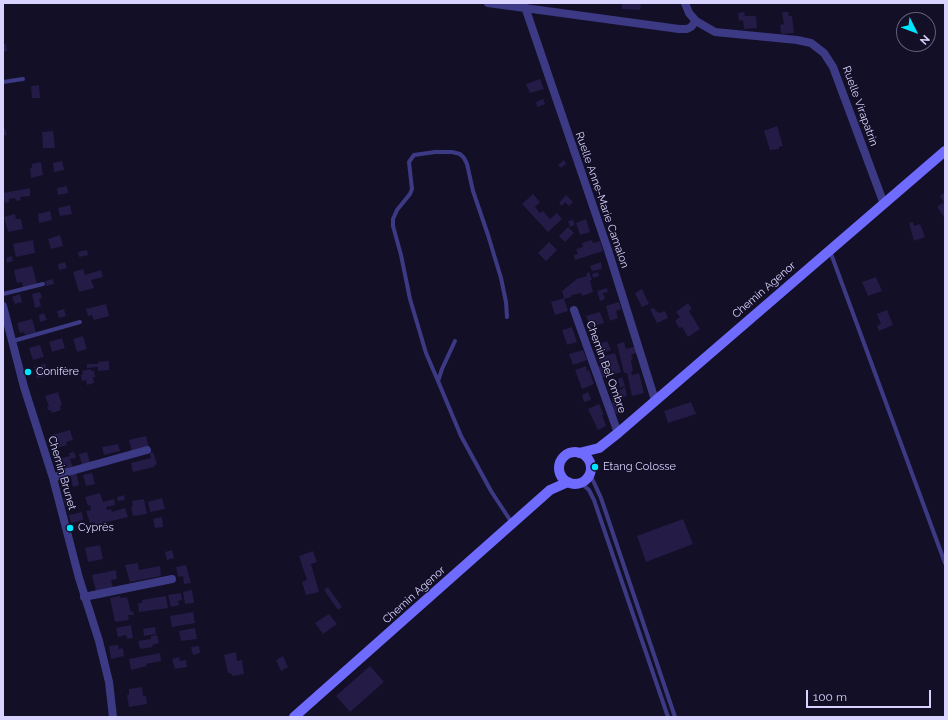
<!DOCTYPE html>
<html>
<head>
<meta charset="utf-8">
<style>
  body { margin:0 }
  #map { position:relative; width:948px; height:720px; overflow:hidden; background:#130f26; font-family:Raleway,sans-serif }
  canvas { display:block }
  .frame { position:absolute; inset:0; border:4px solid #d9d4ff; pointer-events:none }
  .north { position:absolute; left:896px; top:12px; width:40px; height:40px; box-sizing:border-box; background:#130f26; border:1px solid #625e7d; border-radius:50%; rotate:132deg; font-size:11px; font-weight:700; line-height:16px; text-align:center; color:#d9d4ff }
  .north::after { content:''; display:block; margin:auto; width:14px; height:18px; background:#00e5ff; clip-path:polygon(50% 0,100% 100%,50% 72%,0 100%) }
  .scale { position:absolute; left:806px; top:690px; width:125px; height:18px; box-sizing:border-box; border:2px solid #d9d4ff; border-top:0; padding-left:5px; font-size:12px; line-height:14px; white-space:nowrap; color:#d9d4ff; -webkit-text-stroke:3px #130f26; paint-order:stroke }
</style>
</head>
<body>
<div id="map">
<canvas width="948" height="720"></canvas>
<div class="frame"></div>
<div class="north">N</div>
<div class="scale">100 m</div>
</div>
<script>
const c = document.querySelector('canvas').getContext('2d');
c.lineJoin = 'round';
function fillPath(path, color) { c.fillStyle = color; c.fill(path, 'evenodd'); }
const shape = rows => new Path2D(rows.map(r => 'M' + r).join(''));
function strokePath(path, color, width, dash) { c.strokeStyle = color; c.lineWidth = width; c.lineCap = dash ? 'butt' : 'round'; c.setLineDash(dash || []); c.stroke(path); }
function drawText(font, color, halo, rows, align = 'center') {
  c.font = font + ' Raleway,sans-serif'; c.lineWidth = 3; c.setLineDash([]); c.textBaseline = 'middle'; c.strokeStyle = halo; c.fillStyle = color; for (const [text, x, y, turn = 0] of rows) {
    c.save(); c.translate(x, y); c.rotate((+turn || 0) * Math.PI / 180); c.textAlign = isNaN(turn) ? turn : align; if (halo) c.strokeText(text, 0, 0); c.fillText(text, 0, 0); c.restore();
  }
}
const building = shape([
  [622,3,641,3,640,10,622,9],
  [744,12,745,16,756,16,757,28,744,29,743,20,739,21,738,13],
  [782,12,788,12,789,16,792,16,794,33,781,34,780,25,784,24],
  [3,44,6,44,7,51,3,52],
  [540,79,544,89,530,93,526,84],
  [39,85,40,98,32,98,31,86],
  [543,99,545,104,537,107,536,102],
  [3,123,7,135,3,136],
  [777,126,783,146,779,147,779,149,770,150,764,131],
  [53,131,55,148,43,148,42,132],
  [564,160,566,164,561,168,558,165],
  [62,161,64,170,54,172,53,163],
  [41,162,43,175,31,178,30,168,32,168,32,164],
  [67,186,68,193,58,195,57,188],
  [30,188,30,196,20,197,21,200,16,201,15,198,9,199,9,202,5,203,4,200,3,200,3,193],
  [945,192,945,216,944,217,937,207,944,202,940,196],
  [533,194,540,202,535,207,540,213,543,211,550,219,557,213,562,219,548,232,522,204],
  [566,195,573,202,569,206,565,202,562,206,559,203],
  [70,205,72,214,60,216,58,208],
  [50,211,52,220,39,223,38,214],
  [15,214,16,219,21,219,23,229,8,232,4,217],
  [586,219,590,232,580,235,576,223],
  [573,220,575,225,570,227,568,221],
  [913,222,914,226,920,224,925,237,914,241,909,223],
  [568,227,574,233,565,242,559,236],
  [60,235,63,246,51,249,48,239],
  [33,240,35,253,16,257,13,244],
  [592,240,593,243,600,241,603,251,575,260,574,255,578,254,576,249,583,247,582,243],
  [549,242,557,250,546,261,538,253],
  [87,250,88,255,79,257,78,252],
  [12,256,13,261,7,263,6,258],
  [65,262,67,268,59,270,58,264],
  [601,262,602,269,592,271,590,266],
  [32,266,37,284,23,287,22,282,17,283,14,270],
  [83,269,85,275,101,270,103,277,91,280,94,288,79,292,73,272],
  [589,272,592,280,590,280,593,292,582,296,581,293,573,295,572,294,571,297,564,299,568,311,555,315,551,302,564,298,562,291,577,279,587,276,586,274],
  [598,272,599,276,593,278,592,274],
  [876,277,882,291,868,296,862,282],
  [53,279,54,284,46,286,45,281],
  [607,288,608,292,603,293,605,299,600,301,597,291],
  [642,289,649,304,642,307,635,293],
  [40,292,42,298,39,299,41,306,35,308,32,294],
  [20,294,22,302,15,304,12,297],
  [619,302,621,309,616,311,618,318,610,321,606,306],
  [688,303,692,309,689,311,700,329,688,337,682,327,679,328,675,321,680,317,676,312],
  [106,304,109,316,94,320,92,315,88,316,86,309],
  [654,308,656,311,660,313,665,311,668,318,657,323,650,309],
  [64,309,66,316,59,318,57,311],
  [887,310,893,325,879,331,877,326,881,324,877,314],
  [600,312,604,323,590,327,586,316],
  [44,313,47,320,40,322,39,315],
  [32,319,36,332,25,335,24,332,20,333,17,323],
  [572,327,577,342,567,345,562,330],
  [83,336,87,349,77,352,73,339],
  [62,338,65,348,52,352,49,342],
  [607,341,611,350,600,354,596,345],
  [624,342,626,349,636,346,638,352,631,355,633,359,631,360,633,371,631,372,632,375,639,373,644,393,632,396,627,373,624,373,617,344],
  [40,345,44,357,33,360,29,348],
  [583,350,587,360,573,365,569,354],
  [615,353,621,372,599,379,595,367,601,366,598,358],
  [109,361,109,370,98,371,98,367,87,368,87,364,98,364,98,362],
  [45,364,49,375,37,378,34,367],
  [586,366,587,371,589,370,594,384,582,389,575,370],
  [91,369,91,371,94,371,95,377,93,377,94,383,87,385,86,380,82,381,81,375,83,374,82,371],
  [622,377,625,386,620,388,618,379],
  [625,387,627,395,620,400,625,410,616,414,611,404,613,403,612,399,614,398,612,395],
  [58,392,62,405,60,406,61,410,52,413,50,410,48,410,47,407,49,406,45,396],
  [588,392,591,400,584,402,582,395],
  [691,402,696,414,668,423,664,411],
  [599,404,604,415,602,415,606,426,598,430,588,409],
  [70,430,73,440,66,442,67,445,56,448,52,435],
  [146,436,149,448,132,452,129,440],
  [118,444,120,451,104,455,102,447],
  [74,452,76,458,70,459,73,468,59,471,56,459,70,456,69,453],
  [87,452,90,463,82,465,79,454],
  [153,452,157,464,154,466,154,467,133,472,131,463,151,458,150,453],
  [76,471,79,485,73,487,70,473],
  [92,473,95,484,86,486,83,475],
  [67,476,68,481,59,482,58,479],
  [100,493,103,502,114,499,115,505,106,507,107,510,111,509,112,512,125,508,128,517,95,525,94,522,90,523,86,511,91,510,90,505,88,506,85,497],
  [124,495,125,500,118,501,117,497],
  [70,497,72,506,66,507,63,498],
  [162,498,165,509,150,512,148,502],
  [144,499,147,514,133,516,131,507,133,506,132,501],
  [82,512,83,520,71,523,69,515],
  [162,517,163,527,155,528,153,519],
  [683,519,693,544,646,562,637,536],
  [100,545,103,559,88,562,85,548],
  [172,550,174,558,167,560,165,552],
  [313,551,317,562,311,564,319,592,306,595,302,582,307,580,299,556],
  [138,563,139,570,160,566,161,576,130,582,125,565],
  [186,565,191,583,184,584,183,576,178,577,176,567],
  [116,570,117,579,111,580,113,588,96,591,92,575],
  [328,587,342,607,338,610,324,590],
  [192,590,194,603,185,604,183,592],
  [181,593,182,600,178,601,179,605,171,607,168,595],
  [120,596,120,598,127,597,131,612,133,611,134,615,128,615,129,620,115,622,110,598],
  [166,596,168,608,139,612,138,603,142,603,142,600],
  [193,612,195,623,172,627,170,616],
  [329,614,337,624,323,634,315,623],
  [131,625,133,638,127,639,126,635,118,637,116,628],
  [155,627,156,634,144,636,143,629],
  [195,628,197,639,181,641,179,631],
  [157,635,159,643,152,645,153,647,140,649,138,641,151,639,151,636],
  [118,645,119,649,123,648,124,656,111,659,109,646],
  [199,646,200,653,193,655,191,647],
  [236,652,237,661,242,660,244,674,232,676,231,673,228,673,224,655],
  [160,653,161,661,146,664,147,666,131,670,129,659],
  [283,656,288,667,281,671,276,660],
  [179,657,180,661,186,660,187,667,175,669,172,659],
  [370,666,384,682,350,712,336,696],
  [142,687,143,696,146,696,147,704,129,707,127,695,129,695,129,689]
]);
const service = shape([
  [3,82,23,79],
  [830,251,945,563],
  [3,294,43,284],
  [13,341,80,322],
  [455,341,442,369,438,381,461,436,491,491,512,523],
  [438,381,426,353,410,299,401,255,393,226,393,219,397,210,410,194,412,189,409,162,414,155,435,152,452,152,460,154,464,158,467,164,473,191,488,235,501,278,506,302,507,317],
  [590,474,601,498,675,717],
  [581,483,589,490,594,500,668,717]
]);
const minor = shape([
  [488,3,679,29,687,29,691,27,696,21],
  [685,3,689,13,696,21,715,32,797,40,811,43,824,53,833,67,884,204],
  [525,7,608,250,655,400],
  [3,306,24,387,53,478,79,578,99,641,109,682,113,717],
  [574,310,618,433],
  [53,478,68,472,147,450],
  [84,597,172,579]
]);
const secondary = shape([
  '559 468a16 16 0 1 1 32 0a16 16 0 1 1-32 0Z',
  [579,453,599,448,618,433,945,151],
  [294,717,550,490,568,482]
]);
const markers = [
  [28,372,4,"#00e5ff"],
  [595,467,4,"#00e5ff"],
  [70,528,4,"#00e5ff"]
];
const streetNames = [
  ["Ruelle Virapatrin",860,106,70],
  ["Ruelle Anne-Marie Camalon",602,200,71],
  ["Chemin Agenor",764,290,-41],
  ["Chemin Bel Ombre",606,367,70],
  ["Chemin Brunet",62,473,74],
  ["Chemin Agenor",414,595,-42]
];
const poiNames = [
  ["Conifère",36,372],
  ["Etang Colosse",603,467],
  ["Cyprès",78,528]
];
fillPath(building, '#241b47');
strokePath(service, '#3d3a85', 4);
strokePath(minor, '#3d3a85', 8);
strokePath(secondary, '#6f6bff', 10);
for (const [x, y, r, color] of markers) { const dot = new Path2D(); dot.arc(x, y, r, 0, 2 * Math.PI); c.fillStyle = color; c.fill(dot); strokePath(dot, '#130f26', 1.5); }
drawText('11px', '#d9d4ff', '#130f26', streetNames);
drawText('11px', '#d9d4ff', '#130f26', poiNames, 'left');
</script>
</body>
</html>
